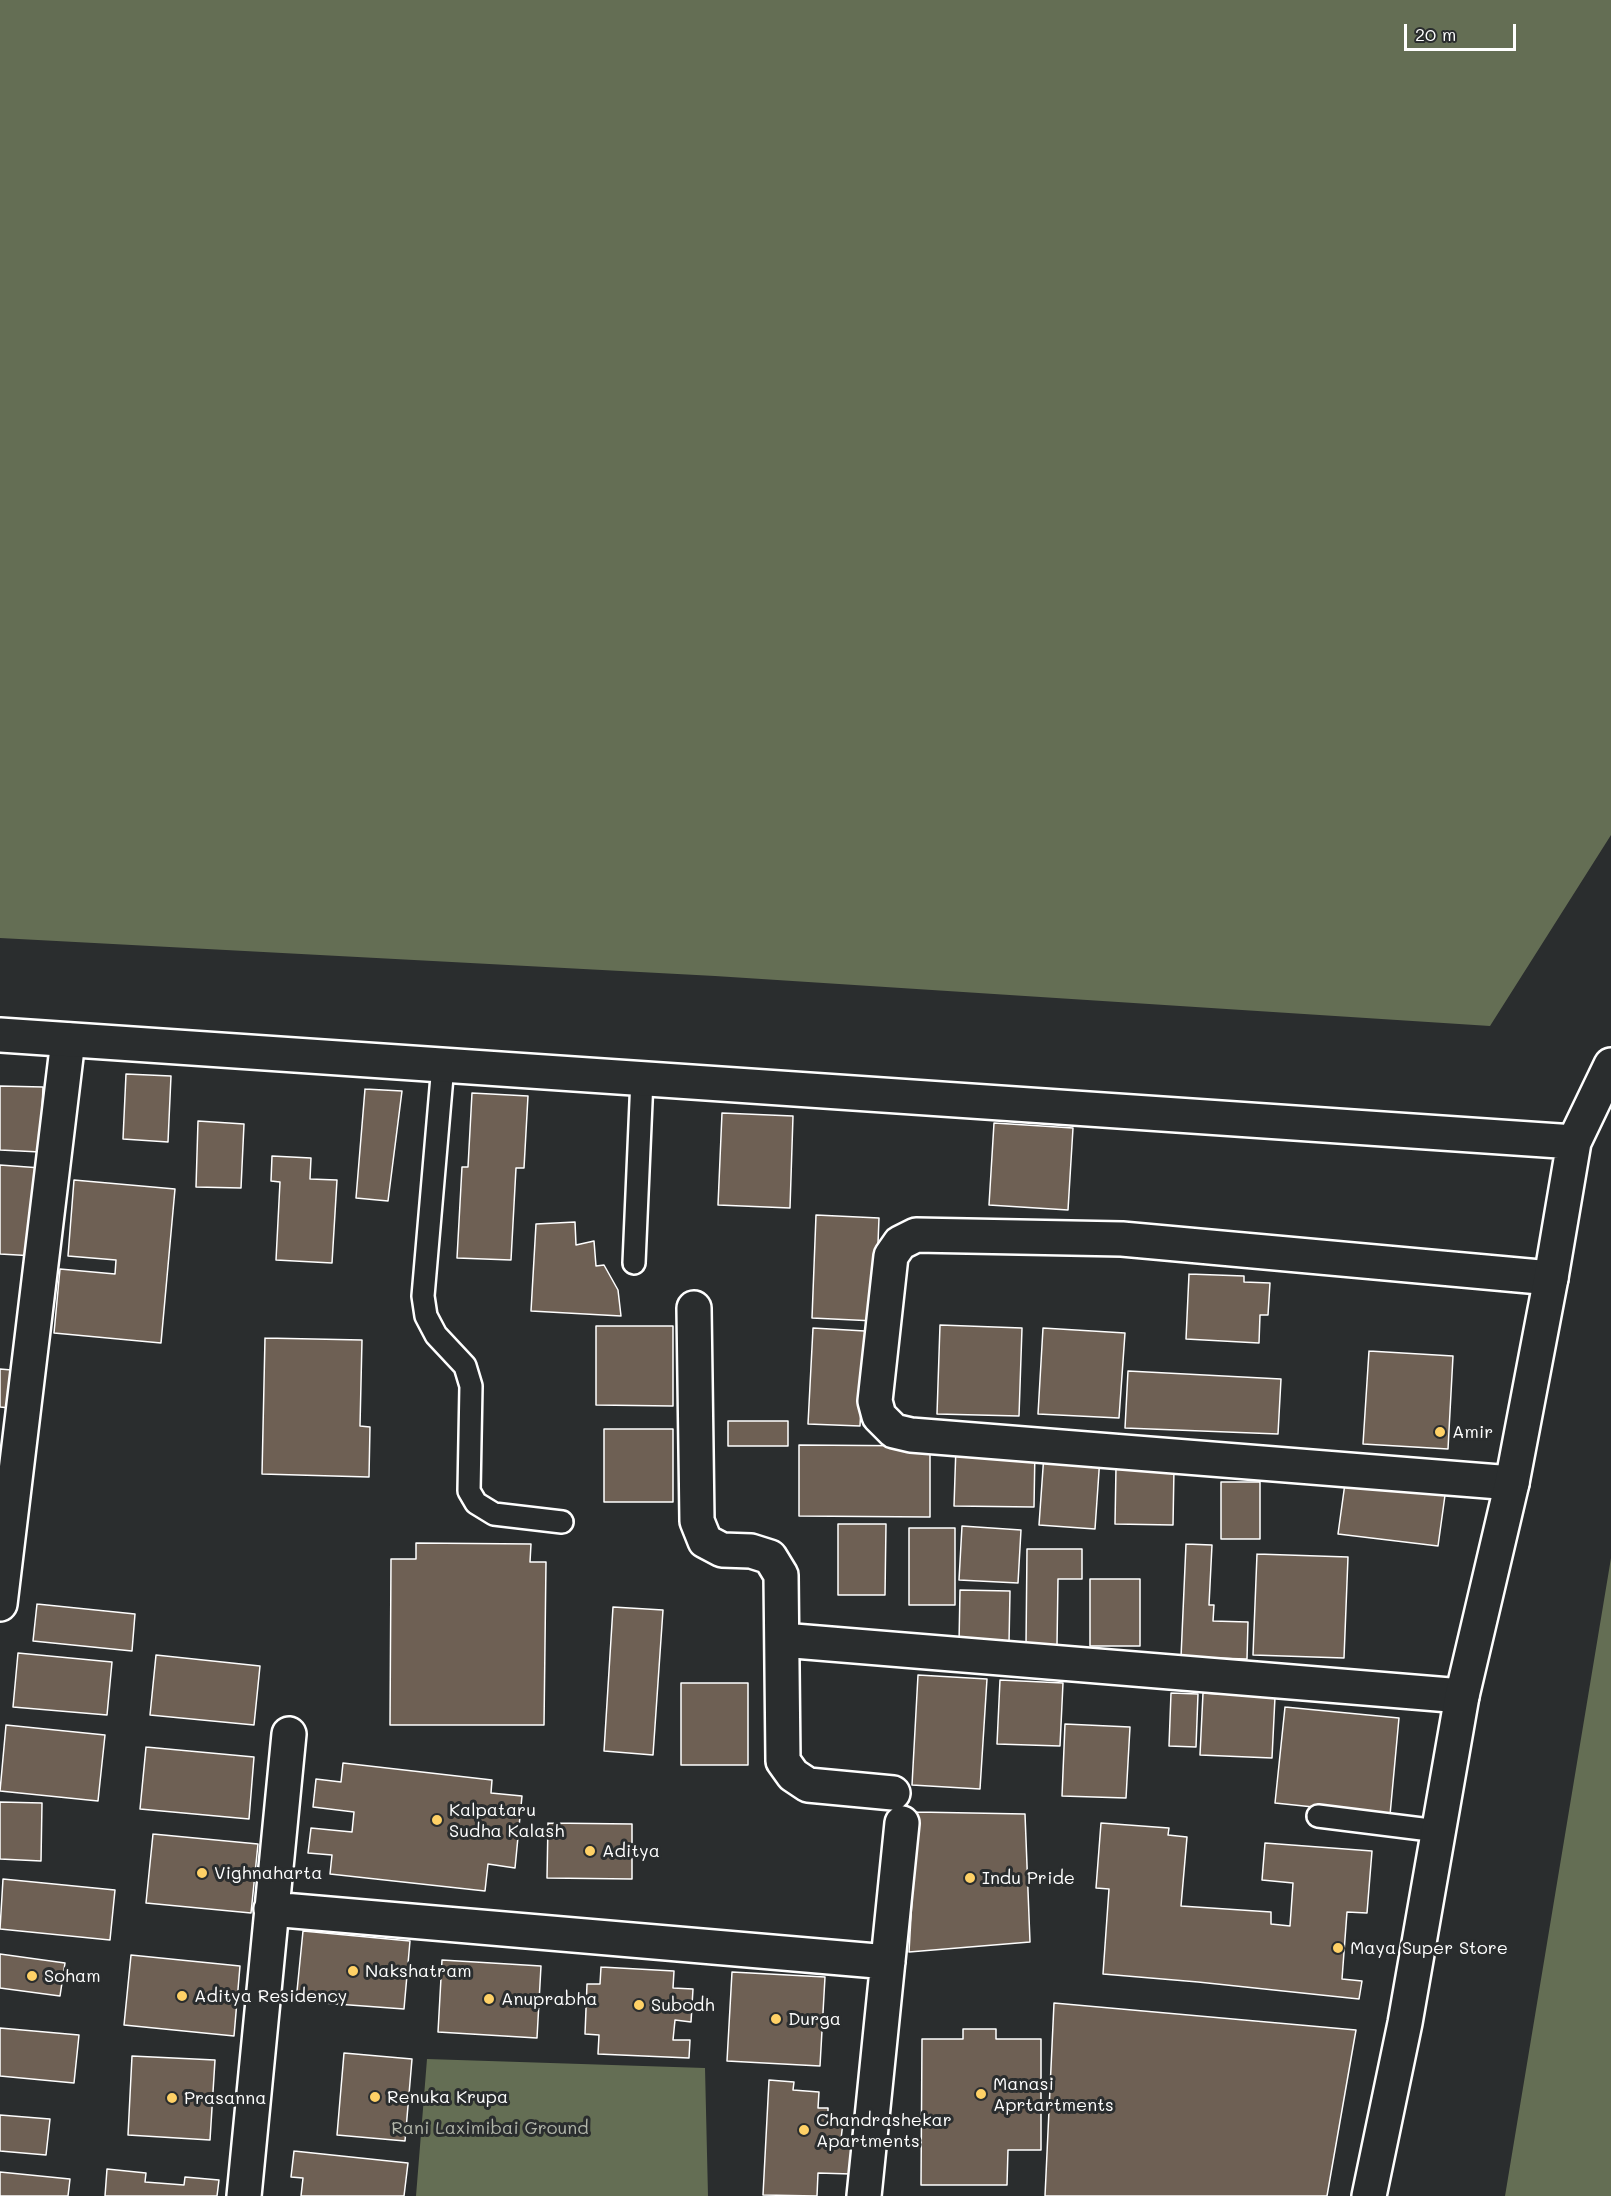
<!DOCTYPE html>
<html>
<head>
<meta charset="utf-8">
<style>
  body { margin:0 }
  #map { position:relative; width:1611px; height:2196px; overflow:hidden; background:#2a2d2e; font-family:Mali,sans-serif }
  canvas { display:block }
  .scale { position:absolute; left:1404px; top:24px; width:112px; height:27px; box-sizing:border-box; border:3px solid #fff; border-top:0; padding-left:8px; font-size:18px; line-height:21px; white-space:nowrap; color:#fff; -webkit-text-stroke:4px #2a2d2e; paint-order:stroke }
</style>
</head>
<body>
<div id="map">
<canvas width="1611" height="2196"></canvas>
<div class="scale">20 m</div>
</div>
<script>
const c = document.querySelector('canvas').getContext('2d');
c.lineJoin = 'round';
function fillPath(path, color) { c.fillStyle = color; c.fill(path, 'evenodd'); }
const shape = rows => new Path2D(rows.map(r => 'M' + r).join(''));
function strokePath(path, color, width, dash) { c.strokeStyle = color; c.lineWidth = width; c.lineCap = dash ? 'butt' : 'round'; c.setLineDash(dash || []); c.stroke(path); }
function drawText(font, color, halo, rows, align = 'center') {
  c.font = font + ' Mali,sans-serif'; c.lineWidth = 6; c.setLineDash([]); c.textBaseline = 'middle'; c.strokeStyle = halo; c.fillStyle = color; for (const [text, x, y, turn = 0] of rows) {
    c.save(); c.translate(x, y); c.rotate((+turn || 0) * Math.PI / 180); c.textAlign = isNaN(turn) ? turn : align; if (halo) c.strokeText(text, 0, 0); c.fillText(text, 0, 0); c.restore();
  }
}
const green = shape([
  [0,0,1611,0,1611,835,1490,1026,715,976,0,938],
  [1611,1558,1611,2196,1505,2196],
  [427,2059,705,2068,708,2196,416,2196]
]);
const building = shape([
  [126,1074,171,1076,168,1142,123,1139,126,1074],
  [0,1086,43,1087,40,1152,0,1150,0,1086],
  [365,1089,402,1091,388,1201,356,1198,365,1089],
  [472,1093,528,1096,524,1168,516,1168,511,1260,457,1258,462,1167,468,1167,472,1093],
  [722,1113,793,1116,790,1208,718,1205,722,1113],
  [198,1121,244,1124,241,1188,196,1187,198,1121],
  [994,1123,1073,1128,1068,1210,989,1205,994,1123],
  [272,1156,311,1158,310,1179,337,1180,332,1263,276,1260,280,1182,271,1181,272,1156],
  [0,1165,41,1168,35,1256,0,1254,0,1165],
  [74,1180,175,1189,161,1343,54,1333,60,1269,115,1274,116,1260,68,1256,74,1180],
  [816,1215,879,1218,875,1321,812,1318,816,1215],
  [575,1222,576,1245,594,1241,596,1266,604,1265,618,1290,621,1316,531,1311,536,1224,575,1222],
  [1189,1274,1244,1276,1244,1282,1270,1283,1268,1315,1260,1315,1259,1343,1186,1339,1189,1274],
  [940,1325,1022,1328,1019,1416,937,1414,940,1325],
  [596,1326,673,1326,673,1406,596,1405,596,1326],
  [813,1328,865,1331,860,1426,808,1424,813,1328],
  [1043,1328,1125,1333,1119,1418,1038,1414,1043,1328],
  [265,1338,362,1340,360,1426,370,1427,369,1477,262,1474,265,1338],
  [1369,1351,1453,1356,1448,1449,1363,1444,1369,1351],
  [0,1369,23,1371,19,1409,0,1407,0,1369],
  [1128,1371,1281,1379,1278,1434,1125,1428,1128,1371],
  [728,1421,788,1421,788,1446,728,1446,728,1421],
  [604,1429,673,1429,673,1502,604,1502,604,1429],
  [799,1445,930,1446,930,1517,799,1516,799,1445],
  [956,1446,1035,1448,1034,1507,954,1506,956,1446],
  [1044,1454,1100,1457,1095,1529,1039,1525,1044,1454],
  [1116,1467,1174,1468,1173,1525,1115,1524,1116,1467],
  [1346,1476,1446,1488,1438,1546,1338,1534,1346,1476],
  [1221,1482,1260,1482,1260,1539,1221,1539,1221,1482],
  [838,1524,886,1524,885,1595,838,1595,838,1524],
  [962,1526,1021,1530,1018,1583,959,1580,962,1526],
  [909,1528,955,1528,955,1605,909,1605,909,1528],
  [416,1543,531,1544,530,1562,546,1562,544,1725,390,1725,391,1559,416,1559,416,1543],
  [1186,1544,1212,1545,1209,1605,1214,1605,1213,1621,1248,1622,1247,1659,1181,1657,1186,1544],
  [1027,1549,1082,1549,1082,1579,1058,1579,1057,1645,1026,1645,1027,1549],
  [1257,1554,1348,1557,1344,1658,1253,1655,1257,1554],
  [1090,1579,1140,1579,1140,1646,1090,1646,1090,1579],
  [960,1590,1010,1591,1009,1643,959,1643,960,1590],
  [37,1604,135,1614,132,1651,33,1641,37,1604],
  [613,1607,663,1610,653,1755,604,1751,613,1607],
  [18,1653,112,1662,107,1715,13,1707,18,1653],
  [156,1655,260,1666,254,1725,150,1715,156,1655],
  [918,1675,987,1679,980,1789,912,1785,918,1675],
  [1000,1680,1063,1683,1060,1746,997,1744,1000,1680],
  [681,1683,748,1683,748,1765,681,1765,681,1683],
  [1171,1693,1198,1694,1196,1747,1169,1746,1171,1693],
  [1203,1693,1275,1697,1272,1758,1200,1755,1203,1693],
  [1285,1707,1399,1718,1390,1815,1275,1803,1285,1707],
  [1065,1724,1130,1727,1126,1798,1062,1796,1065,1724],
  [6,1725,105,1735,98,1801,0,1791,6,1725],
  [146,1747,254,1757,249,1819,140,1809,146,1747],
  [343,1763,492,1780,491,1793,522,1796,515,1868,488,1864,485,1891,330,1874,332,1855,308,1853,311,1828,352,1832,354,1812,313,1807,316,1779,341,1782,343,1763],
  [0,1802,42,1803,41,1861,0,1859,0,1802],
  [917,1812,1025,1814,1030,1942,909,1952,917,1812],
  [548,1823,632,1824,632,1879,547,1878,548,1823],
  [1101,1823,1169,1828,1168,1835,1187,1837,1181,1906,1271,1912,1271,1924,1290,1926,1293,1883,1262,1880,1265,1843,1372,1851,1367,1913,1347,1912,1342,1979,1362,1981,1359,1999,1198,1982,1103,1974,1109,1889,1096,1888,1101,1823],
  [153,1834,258,1844,251,1913,146,1903,153,1834],
  [3,1879,115,1890,110,1940,0,1929,3,1879],
  [303,1931,410,1941,404,2009,296,2001,303,1931],
  [0,1954,65,1963,60,1996,0,1988,0,1954],
  [131,1955,240,1966,234,2036,124,2025,131,1955],
  [442,1960,541,1966,537,2038,438,2032,442,1960],
  [601,1967,674,1971,673,1988,693,1989,691,2022,675,2020,673,2040,690,2040,689,2058,598,2054,599,2035,585,2034,587,1984,600,1984,601,1967],
  [732,1972,825,1977,820,2066,727,2061,732,1972],
  [1054,2003,1356,2030,1327,2196,1045,2196,1054,2003],
  [0,2028,79,2035,74,2083,0,2076,0,2028],
  [963,2029,996,2029,996,2039,1041,2039,1041,2150,1008,2150,1007,2185,921,2185,922,2039,963,2039,963,2029],
  [344,2053,412,2059,405,2141,337,2135,344,2053],
  [132,2056,215,2060,210,2140,128,2135,132,2056],
  [769,2080,794,2082,793,2090,819,2092,818,2108,828,2108,828,2121,843,2122,841,2139,853,2139,851,2174,818,2173,817,2196,763,2195,769,2080],
  [0,2115,50,2119,46,2155,0,2151,0,2115],
  [294,2151,408,2163,404,2196,301,2196,303,2178,291,2177,294,2151],
  [107,2169,146,2173,145,2182,184,2185,185,2177,219,2180,217,2196,105,2196,107,2169],
  [0,2172,70,2179,68,2196,0,2196,0,2172]
]);
const lane = shape([
  [443,1065,423,1296,426,1316,436,1335,465,1366,471,1386,469,1491,476,1503,494,1514,562,1522],
  [634,1263,642,1079],
  [1318,1816,1438,1831]
]);
const street = shape([
  [694,1308,697,1521,705,1541,722,1550,751,1551,770,1557,781,1575,783,1761,793,1775,808,1785,893,1793],
  [1512,1483,911,1435,894,1431,879,1416,875,1401,891,1256,900,1243,916,1235,1122,1239,1551,1278],
  [0,1604,68,1040],
  [782,1640,1462,1696],
  [271,1909,888,1962],
  [244,2196,289,1734],
  [864,2196,902,1823]
]);
const secondary = shape([
  [0,1035,1574,1142],
  [1369,2196,1405,2023,1462,1696,1512,1483,1551,1278,1574,1142,1611,1065]
]);
const markers = [
  [1440,1432,6,"#ffd166"],
  [437,1820,6,"#ffd166"],
  [590,1851,6,"#ffd166"],
  [202,1873,6,"#ffd166"],
  [970,1878,6,"#ffd166"],
  [1338,1948,6,"#ffd166"],
  [353,1971,6,"#ffd166"],
  [32,1976,6,"#ffd166"],
  [182,1996,6,"#ffd166"],
  [489,1999,6,"#ffd166"],
  [639,2005,6,"#ffd166"],
  [776,2019,6,"#ffd166"],
  [981,2094,6,"#ffd166"],
  [375,2097,6,"#ffd166"],
  [172,2098,6,"#ffd166"],
  [804,2130,6,"#ffd166"]
];
const poiNames = [
  ["Amir",1452,1432],
  ["Kalpataru",449,1810],
  ["Sudha Kalash",449,1831],
  ["Aditya",602,1851],
  ["Vighnaharta",214,1873],
  ["Indu Pride",982,1878],
  ["Maya Super Store",1350,1948],
  ["Nakshatram",365,1971],
  ["Soham",44,1976],
  ["Aditya Residency",194,1996],
  ["Anuprabha",501,1999],
  ["Subodh",651,2005],
  ["Durga",788,2019],
  ["Manasi",993,2084],
  ["Aprtartments",993,2105],
  ["Renuka Krupa",387,2097],
  ["Prasanna",184,2098],
  ["Chandrashekar",816,2120],
  ["Apartments",816,2141]
];
const parkNames = [
  ["Rani Laximibai Ground",490,2128]
];
fillPath(green, '#646e54');
fillPath(building, '#6e6054');
strokePath(building, '#fff', 1.5);
strokePath(lane, '#fff', 26);
strokePath(street, '#fff', 38);
strokePath(secondary, '#fff', 38);
strokePath(lane, '#2a2d2e', 21);
strokePath(street, '#2a2d2e', 33);
strokePath(secondary, '#2a2d2e', 33);
for (const [x, y, r, color] of markers) { const dot = new Path2D(); dot.arc(x, y, r, 0, 2 * Math.PI); c.fillStyle = color; c.fill(dot); strokePath(dot, '#2a2d2e', 2); }
drawText('18px', '#fff', '#2a2d2e', poiNames, 'left');
drawText('18px', '#b2b6aa', '#2a2d2e', parkNames);
</script>
</body>
</html>
